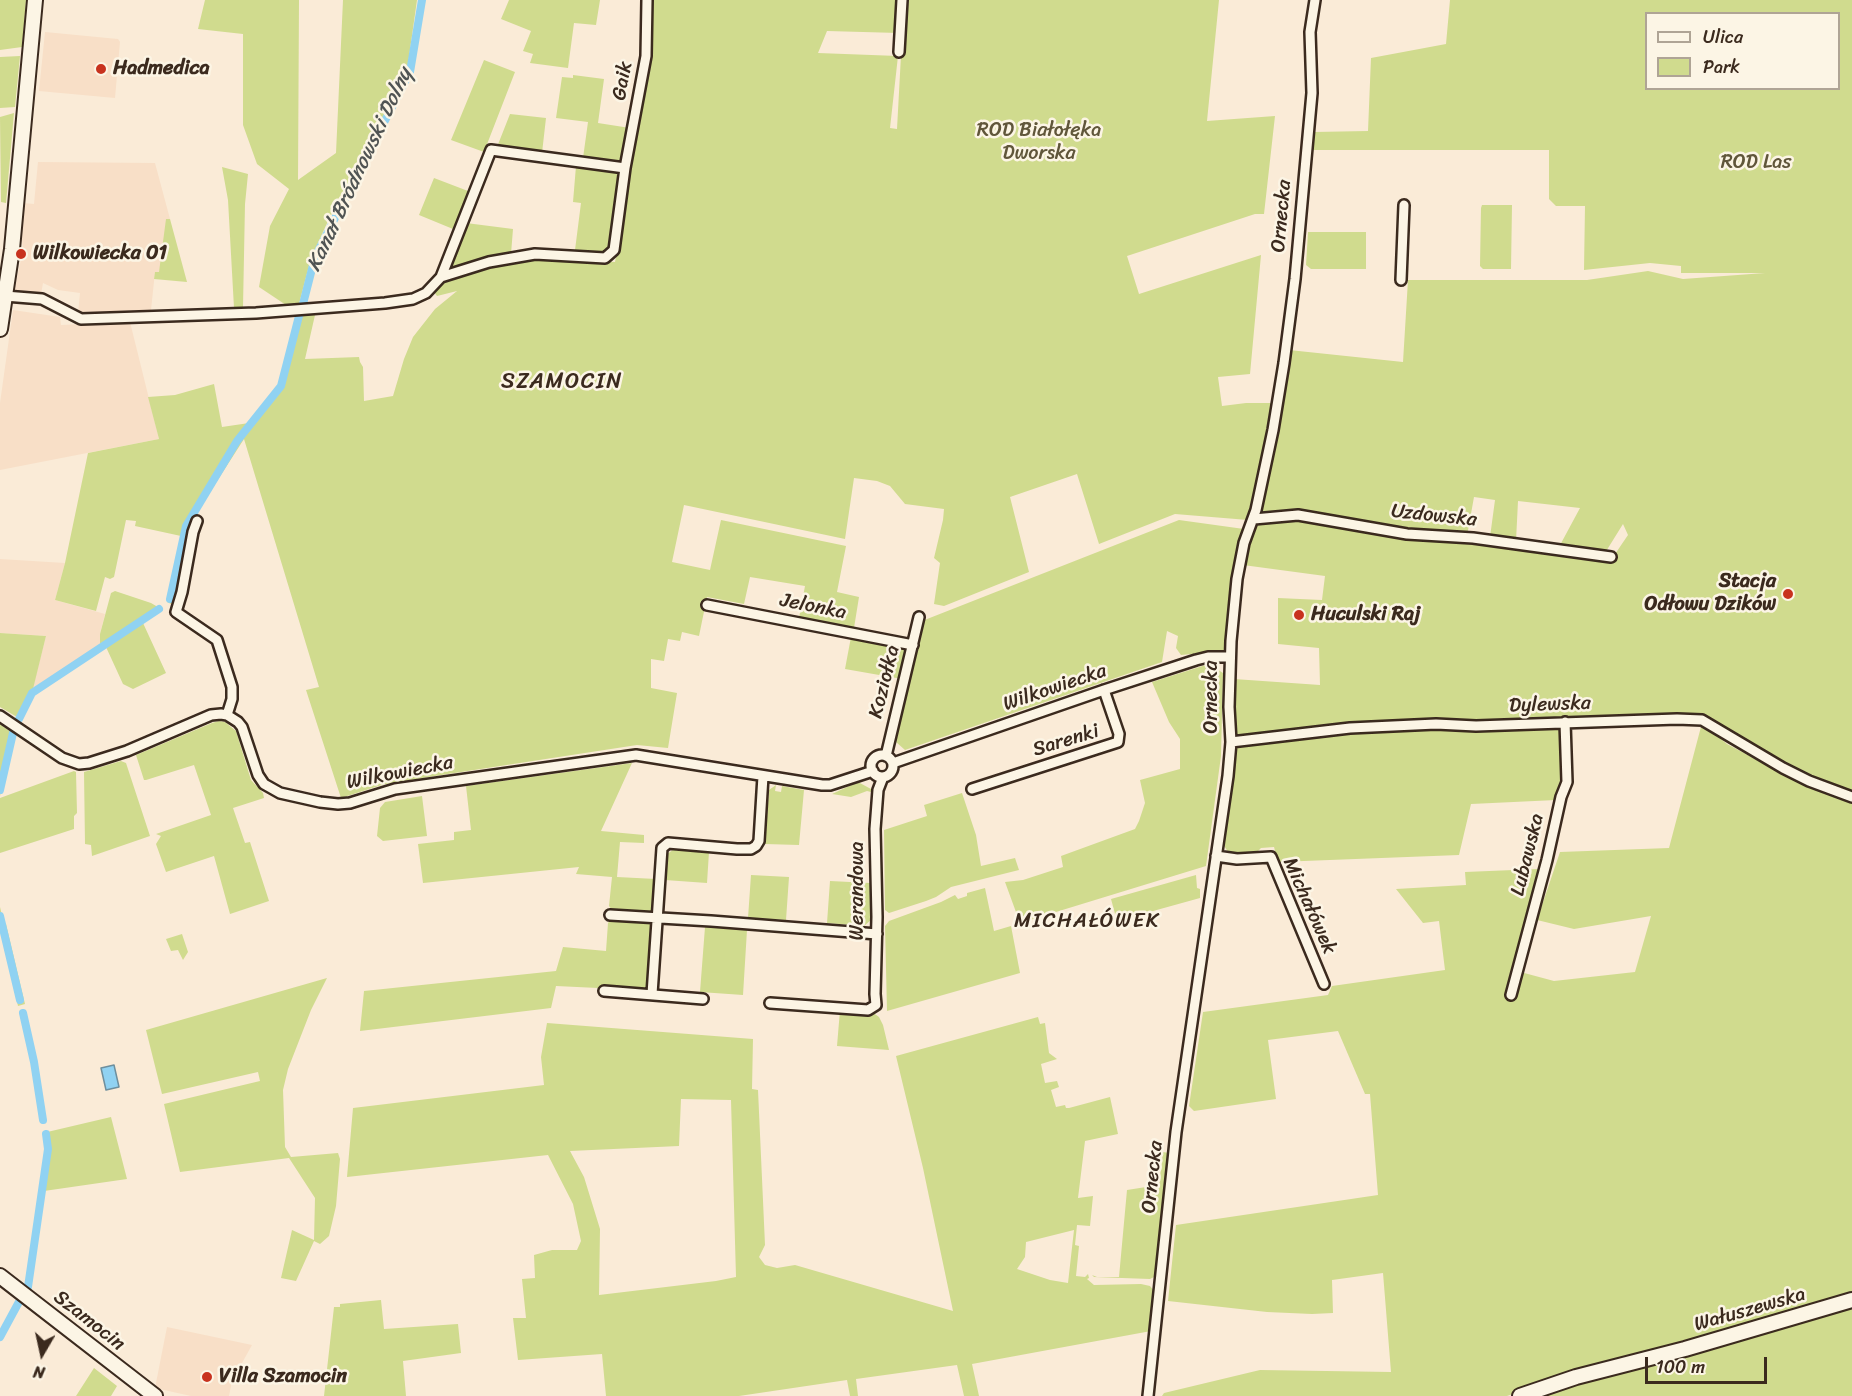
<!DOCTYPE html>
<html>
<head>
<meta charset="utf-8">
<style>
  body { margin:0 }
  #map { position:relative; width:1852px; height:1396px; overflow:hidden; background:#faebd7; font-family:Sriracha,sans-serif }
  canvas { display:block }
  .legend { position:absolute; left:1645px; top:12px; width:195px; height:78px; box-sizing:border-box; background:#fcf5e5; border:2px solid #afa495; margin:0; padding:8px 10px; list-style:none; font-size:18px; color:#3b2a1e }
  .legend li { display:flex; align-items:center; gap:12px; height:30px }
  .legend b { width:30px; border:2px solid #afa495 }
  .north { position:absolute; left:12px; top:1324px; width:60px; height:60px; -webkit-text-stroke:4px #fcf5e5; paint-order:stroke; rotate:189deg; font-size:16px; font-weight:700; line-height:24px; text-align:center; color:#3b2a1e }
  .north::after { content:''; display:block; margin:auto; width:21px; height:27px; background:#3b2a1e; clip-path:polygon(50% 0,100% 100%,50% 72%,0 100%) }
  .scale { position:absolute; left:1645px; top:1357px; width:122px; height:27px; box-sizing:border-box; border:3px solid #3b2a1e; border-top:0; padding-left:8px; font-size:18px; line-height:21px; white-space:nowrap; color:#3b2a1e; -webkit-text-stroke:4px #fcf5e5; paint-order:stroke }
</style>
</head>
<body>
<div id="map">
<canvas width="1852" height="1396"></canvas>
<ul class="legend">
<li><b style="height:8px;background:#fcf5e5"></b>Ulica</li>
<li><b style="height:16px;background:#d0db8e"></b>Park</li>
</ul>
<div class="north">N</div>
<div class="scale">100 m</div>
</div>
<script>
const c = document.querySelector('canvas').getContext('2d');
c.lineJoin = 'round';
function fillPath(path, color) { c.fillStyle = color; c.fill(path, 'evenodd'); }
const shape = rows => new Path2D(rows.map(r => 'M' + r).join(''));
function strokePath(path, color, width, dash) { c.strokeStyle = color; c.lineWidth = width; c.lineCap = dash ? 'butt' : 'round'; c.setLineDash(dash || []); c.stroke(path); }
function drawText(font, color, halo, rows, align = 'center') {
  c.font = font + ' Sriracha,sans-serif'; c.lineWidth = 5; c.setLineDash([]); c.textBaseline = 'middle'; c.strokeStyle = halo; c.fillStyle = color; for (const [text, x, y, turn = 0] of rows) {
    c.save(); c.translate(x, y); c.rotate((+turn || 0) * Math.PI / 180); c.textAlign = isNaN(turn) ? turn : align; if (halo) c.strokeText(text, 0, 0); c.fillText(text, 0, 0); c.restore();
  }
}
const built = shape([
  [45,32,118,39,120,42,115,98,39,91],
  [38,162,155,163,170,219,159,273,155,272,151,310,78,313,80,293,58,290,43,283,41,294,19,295,14,292,23,250,21,231,23,203,34,204],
  [13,310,60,317,61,325,130,322,159,439,0,470,0,403],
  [0,559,65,563,55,600,105,614,100,634,100,645,57,673,31,694,46,636,0,633],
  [167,1327,252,1345,232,1381,229,1396,191,1396,155,1388]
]);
const green = shape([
  [0,0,26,0,22,47,0,50],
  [205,0,299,0,298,180,336,153,343,0,417,0,407,71,329,219,311,258,299,304,286,305,259,287,270,226,289,189,257,164,243,125,243,34,198,29],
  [509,0,600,0,596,25,574,23,568,68,530,63,533,54,523,51,531,31,501,19],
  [653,0,900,0,899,33,827,31,818,53,898,56,890,128,897,129,904,0,1219,0,1207,121,1275,116,1264,214,1255,214,1127,256,1139,294,1261,255,1250,374,1218,377,1222,406,1246,403,1274,403,1254,508,1248,520,1175,514,1099,544,1077,474,1010,497,1029,572,944,606,934,604,940,563,934,558,943,520,944,509,905,504,890,486,877,481,854,478,845,539,684,505,672,562,710,570,721,520,846,546,837,592,859,597,854,628,799,618,805,586,750,577,744,604,707,597,699,636,682,632,680,641,668,639,664,661,651,659,651,688,677,693,668,748,637,745,448,774,385,784,341,798,306,690,319,687,244,439,192,520,187,530,174,599,171,604,167,602,169,598,181,536,135,526,136,521,126,520,114,577,110,579,105,577,96,611,55,600,65,563,88,453,159,439,148,397,175,395,214,384,222,427,249,423,279,387,296,314,315,315,305,359,359,357,360,362,363,367,364,401,393,396,404,359,413,337,435,309,457,291,437,296,434,292,441,279,483,266,526,260,560,259,615,262,644,94],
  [1450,0,1852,0,1852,792,1802,772,1695,713,1563,720,1560,786,1556,800,1471,804,1459,855,1278,862,1274,847,1261,848,1258,851,1239,853,1228,852,1223,844,1235,746,1234,679,1320,685,1319,648,1278,644,1278,598,1322,600,1325,576,1243,565,1254,527,1262,520,1288,518,1467,539,1611,560,1628,535,1623,524,1605,553,1559,547,1580,508,1518,501,1516,541,1490,537,1495,500,1474,497,1467,536,1407,531,1263,514,1260,510,1289,350,1403,362,1408,280,1587,280,1648,271,1683,279,1765,273,1681,273,1681,266,1650,263,1584,270,1585,206,1556,206,1549,199,1549,150,1312,150,1314,132,1368,131,1371,58,1446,44],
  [1646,14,1838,14,1838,88,1646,88],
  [20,56,15,107,0,108,0,57],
  [484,60,515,72,484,152,451,140],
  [573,75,604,79,598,123,630,128,623,163,583,158,588,122,556,118,562,77,573,78],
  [14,113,6,203,1,202,0,117],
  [510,114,546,118,542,153,497,147],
  [576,166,622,172,609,251,602,255,585,250,575,250,581,203,573,202],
  [222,167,248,174,245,204,243,307,234,308,228,200],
  [434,178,468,191,453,229,419,215],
  [1482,205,1512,205,1511,269,1483,269,1480,266,1481,208],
  [166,219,170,219,187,282,154,279,155,272,159,272],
  [466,223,513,229,511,254,455,269,450,269,449,267],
  [1308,232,1366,232,1366,269,1311,269,1306,265],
  [1179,520,1244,529,1235,566,1229,641,1223,651,1181,655,1176,648,1178,636,1167,631,1162,662,905,750,896,742,922,621],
  [115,591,151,603,163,610,143,623,166,673,133,689,123,684,106,647,33,695,22,720,0,707,0,633,46,636,32,693,57,673,100,645,100,634,111,593],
  [851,637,902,646,905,648,906,658,902,679,845,669],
  [1209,664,1223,673,1221,756,1206,866,1020,923,1005,882,1023,880,1063,867,1061,856,1135,829,1139,821,1145,803,1140,780,1180,769,1180,739,1169,722,1152,682],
  [219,721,225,722,236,731,251,780,263,793,264,798,233,808,245,843,250,842,269,901,230,914,214,856,166,872,156,844,161,836,156,834,211,815,194,765,146,780,144,780,136,755,212,723],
  [1702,723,1727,744,1810,788,1852,803,1852,1295,1690,1343,1580,1371,1507,1396,1162,1396,1164,1393,1260,1370,1391,1372,1383,1273,1332,1280,1333,1313,1312,1314,1267,1312,1168,1301,1176,1225,1378,1195,1370,1094,1365,1094,1338,1031,1268,1040,1276,1099,1194,1111,1189,1106,1203,1012,1328,995,1332,986,1445,970,1439,921,1423,923,1396,889,1466,885,1465,872,1538,869,1513,970,1554,981,1635,972,1651,916,1574,929,1537,920,1560,852,1669,848],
  [0,724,15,735,0,796],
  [121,761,126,763,150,836,92,856,91,845,85,844,84,772],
  [632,763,601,831,644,835,644,843,620,842,617,877,656,879,654,910,653,913,613,911,609,906,612,877,576,874,579,867,423,883,418,844,454,840,454,832,471,830,466,786],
  [74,771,76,772,77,813,74,816,74,829,0,853,0,798],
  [858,782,871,789,871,792,867,791,851,797,832,794],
  [776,785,775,791,781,792,782,786,804,790,799,845,765,844,769,790],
  [962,793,976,835,981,866,1015,858,1019,870,951,887,936,897,926,901,889,913,885,910,884,830,927,816,924,805],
  [422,796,427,836,383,841,377,836,380,808,385,802],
  [673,850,709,852,707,883,665,880,667,854],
  [751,875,789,877,786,920,748,918],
  [1196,875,1197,888,1200,889,1200,898,1117,921,1111,899],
  [830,881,870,883,871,920,864,926,827,923],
  [985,888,994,931,1011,926,1020,973,887,1011,885,926,889,921,941,902,955,895,958,899,967,896,967,893],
  [0,907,4,924,6,924,25,1004,18,1006,0,928],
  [612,918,645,921,651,922,654,926,650,981,647,988,640,990,556,986,551,1008,360,1031,364,991,556,971,563,947,606,951,608,923],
  [705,927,747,930,743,995,700,992],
  [182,934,188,952,183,960,178,950,171,951,166,939],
  [327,978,311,1010,288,1069,283,1090,285,1147,291,1157,338,1153,340,1159,336,1206,329,1236,320,1244,314,1241,296,1281,281,1278,292,1230,314,1240,315,1198,289,1158,180,1172,164,1104,260,1081,258,1072,162,1094,146,1030],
  [25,1010,46,1122,42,1124,32,1062,20,1011],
  [840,1010,872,1012,879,1017,883,1025,889,1050,837,1046],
  [1038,1017,1040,1024,1045,1023,1049,1053,1057,1059,1041,1064,1045,1083,1057,1081,1059,1087,1051,1090,1056,1107,1065,1105,1066,1108,1069,1108,1110,1097,1118,1134,1085,1141,1078,1198,1093,1196,1090,1226,1077,1225,1075,1245,1079,1246,1076,1276,1085,1277,1088,1274,1089,1278,1087,1279,1094,1285,1141,1284,1150,1286,1154,1291,1151,1331,972,1364,979,1396,964,1396,957,1365,856,1379,858,1396,850,1396,847,1380,739,1396,606,1396,602,1354,518,1360,513,1318,526,1318,522,1279,535,1278,534,1255,552,1250,577,1250,581,1241,573,1204,548,1155,347,1177,353,1108,544,1085,541,1057,547,1023,753,1039,752,1089,758,1090,765,1245,759,1257,765,1265,777,1268,795,1265,953,1311,923,1168,896,1056],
  [681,1099,731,1100,736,1277,716,1281,599,1295,600,1229,584,1177,570,1151,679,1146],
  [1074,1230,1068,1283,1050,1280,1017,1269,1025,1257,1026,1242],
  [111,1117,127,1179,44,1191,28,1294,25,1290,45,1149,43,1133],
  [1163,1152,1169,1153,1157,1272,1154,1277,1150,1279,1094,1277,1092,1275,1097,1277,1119,1277,1127,1190,1159,1185],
  [381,1300,384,1329,458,1324,461,1353,403,1361,406,1396,324,1396,334,1307,340,1307,340,1304],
  [1852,1303,1852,1396,1534,1396],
  [94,1368,117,1386,111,1396,76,1396]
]);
const water = shape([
  [114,1065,119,1087,106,1090,101,1068,114,1065]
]);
const canal = shape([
  [303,304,315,257,410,72,422,0],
  [170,599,186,526,237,441,281,386,299,316],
  [19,719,32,693,159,609],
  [0,790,13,733],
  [0,916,20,1000],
  [23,1013,34,1062,43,1120],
  [28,1287,48,1149,46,1134],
  [0,1337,20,1300]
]);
const street = shape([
  [899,52,902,0],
  [441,277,489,262,535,254,605,258,614,250,625,168,646,56,647,0],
  [1401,280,1404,205],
  [5,296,42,299,81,319,256,313,385,303,413,299,426,293,441,277,491,150,625,168],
  [1254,519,1298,515,1407,534,1473,538,1611,557],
  [197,521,193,532,182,592,176,612,217,640,232,687,232,699,227,715],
  [707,605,913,645],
  [0,716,62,758,79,764,89,763,127,751,211,715,221,714,227,715,238,722,242,727,258,775,264,784,280,793,320,802,338,804,350,803,395,789,636,755,822,785,830,785,873,771],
  [1231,742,1350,728,1436,724,1476,726,1677,719,1702,720,1783,768,1809,781,1852,797],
  '871 766a11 11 0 1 1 22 0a11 11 0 1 1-22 0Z',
  [886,756,919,617],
  [893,763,1104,690,1196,660,1208,657,1230,657],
  [972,789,1118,742,1119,734,1104,690],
  [1216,856,1237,859,1271,857,1324,984],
  [610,915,711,921,877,934],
  [604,991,703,999],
  [652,994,662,848,668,843,737,849,751,849,756,846,759,841,763,776],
  [1511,995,1547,860,1561,797,1567,782,1565,722],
  [770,1003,868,1010,876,1005,875,994,877,917,875,829,878,790,883,777],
  [1148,1396,1176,1132,1228,776,1231,742,1229,707,1231,641,1237,579,1244,543,1256,510,1273,430,1284,363,1295,279,1312,93,1310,32,1315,0]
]);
const secondary = shape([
  [0,329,12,249,35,0],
  [0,1276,155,1396],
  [1520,1396,1576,1377,1685,1349,1852,1300]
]);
const markers = [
  [101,69,6,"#c8321e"],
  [21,254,6,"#c8321e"],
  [1788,594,6,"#c8321e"],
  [1299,615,6,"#c8321e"],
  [207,1377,6,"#c8321e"]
];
const poiNames = [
  ["Hadmedica",113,69],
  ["Wilkowiecka 01",33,254],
  ["Stacja",1776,582,"right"],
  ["Odłowu Dzików",1776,605,"right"],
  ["Huculski Raj",1311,615],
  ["Villa Szamocin",219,1377]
];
const streetNames = [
  ["Gaik",623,81,-80],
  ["Ornecka",1282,216,-85],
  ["Uzdowska",1434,516,6],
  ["Jelonka",813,607,11],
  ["Koziołka",885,682,-76],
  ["Wilkowiecka",1055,688,-19],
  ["Ornecka",1212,697,-90],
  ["Dylewska",1550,705,-2],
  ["Sarenki",1066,741,-17],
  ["Wilkowiecka",400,773,-11],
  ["Lubawska",1528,855,-76],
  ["Werandowa",858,891,-90],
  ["Michałówek",1309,906,66],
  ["Ornecka",1153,1177,-84],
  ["Wałuszewska",1750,1310,-16],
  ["Szamocin",89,1321,38]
];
const parkNames = [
  ["ROD Białołęka",1039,131],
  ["Dworska",1039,154],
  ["ROD Las",1756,163]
];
const waterNames = [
  ["Kanał Bródnowski Dolny",360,170,-65]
];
const neighbourhoodNames = [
  ["MICHAŁÓWEK",1087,922]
];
const quarterNames = [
  ["SZAMOCIN",562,382]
];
fillPath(built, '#f8dfc7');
fillPath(green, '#d0db8e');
fillPath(water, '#90d2f2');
strokePath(water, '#6e8f9d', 1.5);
strokePath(canal, '#90d2f2', 8);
strokePath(street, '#3b2a1e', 14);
strokePath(secondary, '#3b2a1e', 18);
strokePath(street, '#fcf5e5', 9);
strokePath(secondary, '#fcf5e5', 14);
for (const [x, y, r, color] of markers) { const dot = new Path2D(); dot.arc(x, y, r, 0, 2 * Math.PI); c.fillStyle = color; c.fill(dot); strokePath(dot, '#fcf5e5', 2); }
drawText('bold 20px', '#3b2a1e', '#fcf5e5', poiNames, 'left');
drawText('20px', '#3b2a1e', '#fcf5e5', streetNames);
drawText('20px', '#60563a', '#fcf5e5', parkNames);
drawText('italic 21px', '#505453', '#fcf5e5', waterNames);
c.letterSpacing = '1.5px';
drawText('21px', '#3b2a1e', '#fcf5e5', neighbourhoodNames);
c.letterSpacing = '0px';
c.letterSpacing = '1.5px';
drawText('22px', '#3b2a1e', '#fcf5e5', quarterNames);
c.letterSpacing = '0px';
</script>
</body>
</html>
